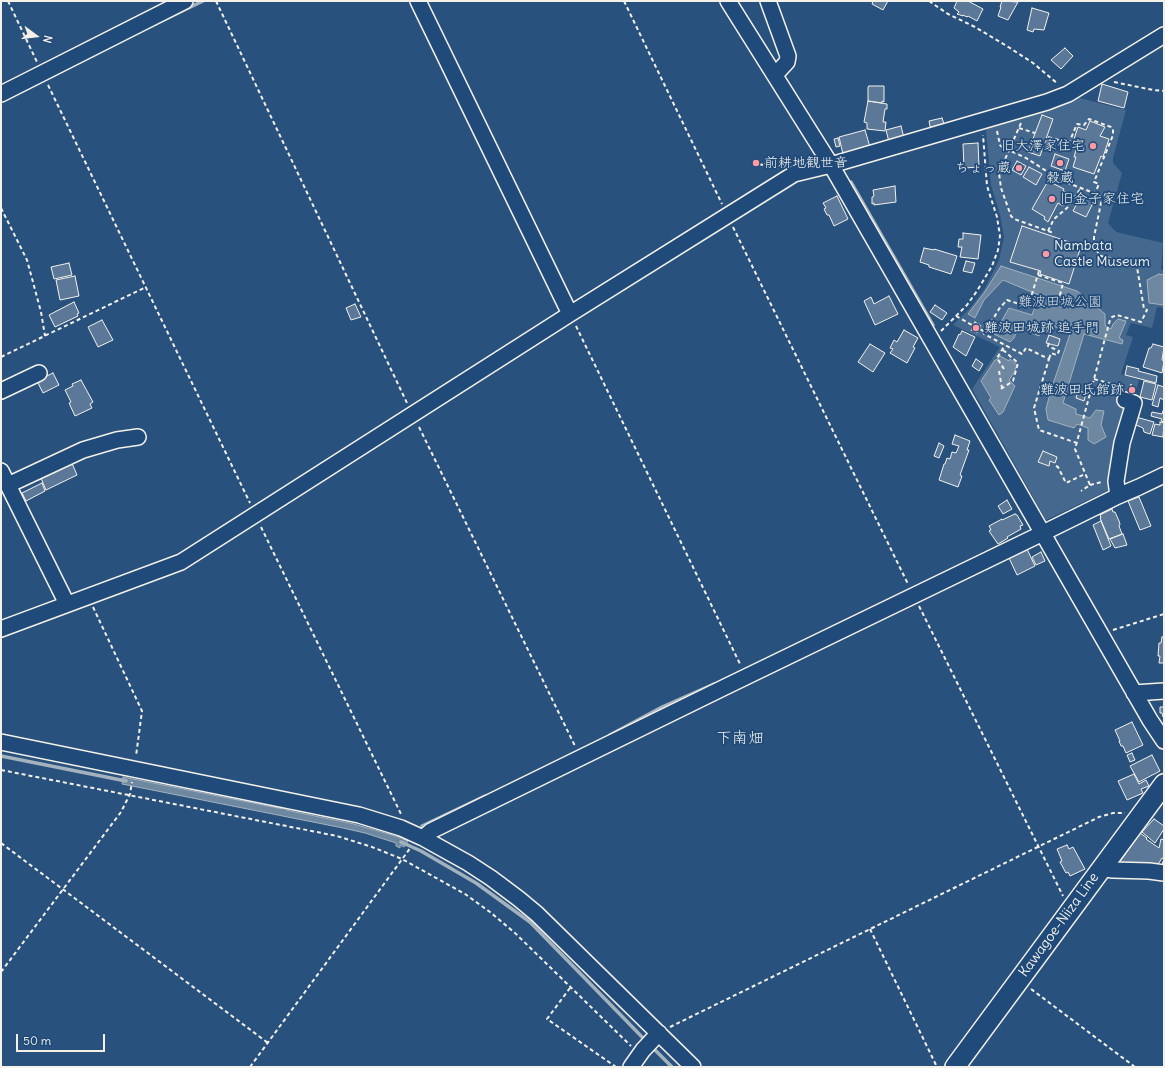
<!DOCTYPE html>
<html>
<head>
<meta charset="utf-8">
<style>
  body { margin:0 }
  #map { position:relative; width:1165px; height:1068px; overflow:hidden; background:#28517e; font-family:Delius,sans-serif }
  canvas { display:block }
  .frame { position:absolute; inset:0; border:2px solid #f4f1e8; pointer-events:none }
  .north { position:absolute; left:16px; top:16px; width:40px; height:40px; -webkit-text-stroke:3px #1f4a7a; paint-order:stroke; rotate:105deg; font-size:11px; font-weight:700; line-height:16px; text-align:center; color:#f4f1e8 }
  .north::after { content:''; display:block; margin:auto; width:14px; height:18px; background:#f4f1e8; clip-path:polygon(50% 0,100% 100%,50% 72%,0 100%) }
  .scale { position:absolute; left:16px; top:1034px; width:89px; height:18px; box-sizing:border-box; border:2px solid #f4f1e8; border-top:0; padding-left:5px; font-size:12px; line-height:14px; white-space:nowrap; color:#f4f1e8; -webkit-text-stroke:3px #1f4a7a; paint-order:stroke }
</style>
</head>
<body>
<div id="map">
<canvas width="1165" height="1068"></canvas>
<div class="frame"></div>
<div class="north">N</div>
<div class="scale">50 m</div>
</div>
<script>
const c = document.querySelector('canvas').getContext('2d');
c.lineJoin = 'round';
function fillPath(path, color) { c.fillStyle = color; c.fill(path, 'evenodd'); }
const shape = rows => new Path2D(rows.map(r => 'M' + r).join(''));
function strokePath(path, color, width, dash) { c.strokeStyle = color; c.lineWidth = width; c.lineCap = dash ? 'butt' : 'round'; c.setLineDash(dash || []); c.stroke(path); }
function drawText(font, color, halo, rows, align = 'center') {
  c.font = font + ' Delius,"Klee One",sans-serif'; c.lineWidth = 3.5; c.setLineDash([]); c.textBaseline = 'middle'; c.strokeStyle = halo; c.fillStyle = color; for (const [text, x, y, turn = 0] of rows) {
    c.save(); c.translate(x, y); c.rotate((+turn || 0) * Math.PI / 180); c.textAlign = isNaN(turn) ? turn : align; if (halo) c.strokeText(text, 0, 0); c.fillText(text, 0, 0); c.restore();
  }
}
const green = shape([
  [1076,97,1126,110,1113,158,1113,163,1122,173,1108,223,1116,232,1163,243,1161,269,1164,271,1164,308,1157,307,1152,328,1131,323,1126,335,1133,337,1121,374,1139,380,1134,397,1121,393,1118,403,1125,405,1128,410,1111,489,1046,520,972,389,1000,347,953,325,971,307,985,288,999,260,1004,237,1000,215,991,185,986,130,990,125]
]);
const water = shape([
  [1001,266,1077,291,1105,314,1105,324,1106,327,1111,329,1113,324,1118,319,1126,321,1119,338,1123,340,1122,344,1084,334,1063,403,1076,409,1076,414,1090,418,1096,410,1104,411,1101,425,1106,437,1094,444,1088,440,1088,428,1077,424,1074,428,1048,420,1046,409,1051,390,1071,331,1044,324,1039,336,1018,328,1014,338,1010,342,994,334,1009,308,1032,315,1039,295,1003,280,984,300,975,318,968,314,984,293,1001,266],
  [1159,274,1164,275,1164,305,1149,303,1147,280,1159,274],
  [1000,356,1009,361,1010,359,1017,365,1014,373,1009,380,1015,386,1003,412,999,415,989,400,991,398,981,381,995,360,996,360,1000,356],
  [123,777,283,809,284,807,287,808,286,810,354,824,399,837,402,836,404,838,403,839,408,841,404,847,400,845,400,848,396,846,396,843,365,833,343,828,122,784,123,777]
]);
const stream = shape([
  [149,27,203,1],
  [851,182,933,325],
  [610,735,662,707,714,684],
  [1,756,126,781],
  [422,826,485,796],
  [401,842,421,851,476,883,530,922,646,1041],
  [652,1047,672,1067]
]);
const building = shape([
  [873,1,888,1,883,10,872,4,873,1],
  [957,1,968,1,983,9,977,21,968,16,967,17,963,15,963,16,957,14,959,12,954,8,957,1],
  [1002,1,1018,2,1008,20,998,16,1001,7,1000,7,1002,1],
  [1032,8,1049,13,1044,30,1034,29,1033,32,1027,30,1032,8],
  [1065,48,1073,56,1061,69,1051,60,1065,48],
  [1102,84,1128,92,1124,108,1098,101,1102,84],
  [869,86,884,86,884,102,882,101,882,103,868,101,868,87,869,86],
  [868,101,887,104,887,109,885,109,883,122,886,122,885,131,867,129,867,123,864,122,868,101],
  [1042,115,1053,119,1040,156,1028,152,1042,115],
  [942,118,945,127,931,131,929,121,942,118],
  [1090,121,1105,127,1100,136,1109,139,1103,157,1101,156,1094,174,1073,167,1076,157,1074,157,1076,150,1078,151,1082,142,1074,139,1078,127,1086,130,1090,121],
  [901,126,904,138,889,142,886,130,901,126],
  [865,130,870,147,843,154,839,137,865,130],
  [838,138,840,146,836,147,834,139,838,138],
  [978,143,979,167,964,168,963,144,978,143],
  [1055,154,1069,159,1065,171,1051,166,1055,154],
  [1017,161,1026,166,1021,175,1012,170,1017,161],
  [1029,167,1042,174,1036,185,1023,177,1029,167],
  [1048,181,1064,189,1063,191,1069,194,1063,206,1058,203,1048,222,1044,219,1045,217,1032,209,1048,181],
  [895,186,896,202,874,205,874,203,872,204,872,197,874,196,873,190,895,186],
  [1082,194,1094,201,1086,217,1073,211,1082,194],
  [837,196,848,219,834,226,829,215,827,215,824,209,826,208,823,203,837,196],
  [1022,226,1081,246,1069,284,1040,274,1041,271,1010,262,1022,226],
  [963,233,981,235,978,259,960,257,962,247,958,247,959,239,963,239,963,233],
  [924,248,934,250,934,249,957,256,951,274,929,267,929,265,920,262,924,248],
  [966,261,975,263,972,273,963,271,966,261],
  [69,263,72,275,54,279,51,267,69,263],
  [75,276,79,296,60,300,56,280,75,276],
  [889,296,898,314,875,325,864,301,871,297,874,304,889,296],
  [74,302,79,313,77,314,78,316,55,327,49,315,74,302],
  [355,304,361,317,351,320,346,308,355,304],
  [935,305,947,313,942,320,930,312,935,305],
  [102,320,113,340,98,347,88,327,102,320],
  [975,322,981,326,977,333,971,330,975,322],
  [904,330,918,338,913,347,915,348,907,363,890,353,893,349,890,348,894,340,897,342,904,330],
  [962,331,975,337,966,356,953,347,959,334,960,335,962,331],
  [1049,335,1060,339,1058,346,1046,343,1049,335],
  [870,344,885,353,873,372,858,362,870,344],
  [1153,344,1164,347,1162,360,1164,361,1162,373,1143,367,1149,348,1151,348,1153,344],
  [976,359,983,364,979,371,972,366,976,359],
  [1127,366,1139,369,1138,371,1142,372,1157,376,1156,383,1125,375,1127,366],
  [53,373,59,385,43,393,37,381,53,373],
  [81,380,93,402,90,404,92,408,75,416,69,403,71,402,65,390,73,386,72,384,81,380],
  [1144,381,1156,384,1152,400,1140,397,1144,381],
  [1158,385,1164,387,1164,400,1160,398,1158,407,1152,405,1158,385],
  [1078,391,1086,393,1084,401,1076,398,1078,391],
  [1164,408,1164,422,1161,421,1162,419,1151,416,1152,412,1162,414,1164,408],
  [1136,417,1154,422,1150,434,1144,432,1143,428,1134,424,1136,417],
  [1160,422,1164,423,1163,437,1152,435,1155,424,1160,425,1160,422],
  [955,435,970,441,967,450,969,450,960,475,962,476,958,487,939,480,944,464,945,464,947,458,950,459,952,452,956,453,959,446,952,444,955,435],
  [939,443,944,446,939,458,934,456,939,443],
  [1043,451,1057,457,1055,463,1050,461,1049,466,1038,462,1043,451],
  [71,461,77,475,46,490,40,476,71,461],
  [42,483,45,491,26,501,22,493,42,483],
  [1139,497,1151,526,1140,530,1128,501,1139,497],
  [1007,500,1012,509,1003,514,998,506,1007,500],
  [1112,509,1113,512,1115,512,1119,521,1120,524,1119,526,1122,534,1109,539,1100,518,1101,518,1100,515,1112,509],
  [1015,514,1017,515,1023,525,1020,526,1021,529,1007,537,1008,538,998,544,989,531,991,530,989,526,1002,519,1002,520,1015,514],
  [1101,521,1111,546,1103,550,1093,525,1101,521],
  [1123,534,1127,545,1115,548,1110,539,1123,534],
  [1027,549,1035,566,1017,575,1009,558,1027,549],
  [1041,552,1045,561,1036,565,1032,557,1041,552],
  [1162,637,1164,637,1164,663,1159,663,1160,656,1158,656,1159,643,1161,643,1162,637],
  [1163,694,1164,694,1164,717,1163,717,1162,713,1160,713,1160,707,1164,707,1163,694],
  [1132,722,1143,745,1126,753,1123,746,1121,746,1119,741,1120,741,1115,730,1132,722],
  [1132,753,1135,760,1130,762,1127,755,1132,753],
  [1152,755,1160,771,1139,782,1130,766,1152,755],
  [1134,774,1139,784,1146,780,1149,786,1141,789,1143,793,1127,800,1118,781,1134,774],
  [1154,819,1164,826,1164,829,1155,843,1142,832,1154,819],
  [1140,833,1147,838,1146,839,1159,848,1161,839,1164,840,1164,869,1161,867,1164,859,1162,858,1155,869,1116,867,1140,833],
  [1067,845,1069,849,1073,847,1085,869,1070,876,1068,872,1066,873,1060,862,1062,861,1057,849,1067,845]
]);
const path = shape([
  [8,1,37,62],
  [216,1,407,403],
  [624,1,722,204],
  [929,1,948,14,975,27,1010,48,1033,63,1058,84],
  [1114,82,1153,90,1164,91],
  [48,85,250,503],
  [1021,123,999,173,1001,188,1011,216,1014,219,1051,232,1050,236],
  [1019,128,1035,133],
  [997,131,1000,145,1002,147,1026,158,1051,174,1068,183,1099,195,1101,198,1101,203,1094,237,1094,245,1097,251,1101,256,1135,264,1137,267,1144,309,1147,310,1141,322,1117,315,1112,317,1110,320,1075,449,1090,485,1081,491],
  [1048,137,1069,143,1077,124,1084,125,1089,119,1111,127,1113,129,1113,135,1094,182,1099,184,1095,193],
  [759,164,763,165,764,163,778,168],
  [1,208,27,260,41,312,45,336],
  [733,227,908,584],
  [1048,231,1054,219,1067,208,1081,188],
  [1039,271,1028,307,1007,300,999,309,984,334,1022,354,1026,348,1049,359,1034,408,1039,430,1077,443],
  [1038,275,1063,283,1060,295,1066,297],
  [956,316,972,325],
  [576,326,741,666],
  [980,329,985,332],
  [941,331,967,305,977,291,992,266,998,250,1000,236,997,217,987,186,983,135],
  [1049,343,1048,346,1059,351,1057,355,1051,353,1049,359],
  [1,357,146,287],
  [1004,369,997,358,1005,345],
  [999,371,1002,388],
  [1094,379,1122,387],
  [1130,388,1132,382],
  [1001,389,1013,381,1018,363,1002,349],
  [419,427,575,746],
  [1056,466,1058,467,1066,483,1085,474],
  [1090,485,1102,482],
  [261,527,401,814],
  [919,606,1063,896],
  [93,607,142,711,136,756],
  [1113,630,1164,614],
  [1,770,337,836,372,847,402,859,465,894,490,912,515,933,631,1046],
  [1,843,268,1043],
  [870,929,937,1067],
  [1,972,121,812,130,794,132,782],
  [570,988,547,1019,616,1067],
  [1031,989,1135,1067],
  [670,1027,1099,817,1113,813,1125,813],
  [250,1067,411,847]
]);
const minor = shape([
  [418,1,570,314],
  [728,1,831,165,1150,720,1164,741],
  [768,1,788,56,787,62,775,75],
  [1,94,185,1],
  [1,391,39,373],
  [1,471,67,604],
  [8,485,83,450,117,440,138,437],
  [1118,496,1116,481,1122,443,1134,403,1125,400],
  [1,629,181,562,570,314,794,174,831,165,1047,102,1068,94,1164,35],
  [1134,693,1164,691],
  [1,742,359,815,401,828,423,838,468,863,491,878,519,899,537,914,693,1067],
  [423,838,431,831,725,687,1043,533,1118,496,1139,487,1164,475],
  [1101,868,1113,870,1149,871,1164,873],
  [631,1067,643,1050,659,1033]
]);
const major = shape([
  [955,1067,1164,784]
]);
const markers = [
  [1093,146,4,"#ff9aa2"],
  [756,163,4,"#ff9aa2"],
  [1060,163,4,"#ff9aa2"],
  [1019,168,4,"#ff9aa2"],
  [1052,199,4,"#ff9aa2"],
  [1046,254,4,"#ff9aa2"],
  [976,328,4,"#ff9aa2"],
  [1132,390,4,"#ff9aa2"]
];
const poiNames = [
  ["旧大澤家住宅",1085,146,"right"],
  ["前耕地観世音",764,163],
  ["ちょっ蔵",1011,168,"right"],
  ["穀蔵",1060,178,"center"],
  ["旧金子家住宅",1060,199],
  ["Nambata",1054,246],
  ["Castle Museum",1054,262],
  ["難波田城跡 追手門",984,328],
  ["難波田氏館跡",1124,390,"right"]
];
const parkNames = [
  ["難波田城公園",1060,302]
];
const streetNames = [
  ["Kawagoe-Niiza Line",1059,925,-54]
];
const quarterNames = [
  ["下南畑",740,738]
];
fillPath(green, '#45688e');
fillPath(water, '#6e88a2');
strokePath(water, '#a4b2be', 1);
strokePath(stream, '#a4b2be', 3.5);
fillPath(building, '#5b7899');
strokePath(building, '#f4f1e8', 1);
strokePath(minor, '#f4f1e8', 18);
strokePath(major, '#f4f1e8', 22);
strokePath(path, '#f4f1e8', 2, [4, 3]);
strokePath(minor, '#1f4a7a', 15);
strokePath(major, '#1f4a7a', 19);
for (const [x, y, r, color] of markers) { const dot = new Path2D(); dot.arc(x, y, r, 0, 2 * Math.PI); c.fillStyle = color; c.fill(dot); strokePath(dot, '#1f4a7a', 1.5); }
drawText('14px', '#f4f1e8', '#1f4a7a', poiNames, 'left');
drawText('14px', '#dadcda', '#1f4a7a', parkNames);
drawText('14px', '#f4f1e8', '#1f4a7a', streetNames);
drawText('16px', '#f4f1e8', '#1f4a7a', quarterNames);
</script>
</body>
</html>
